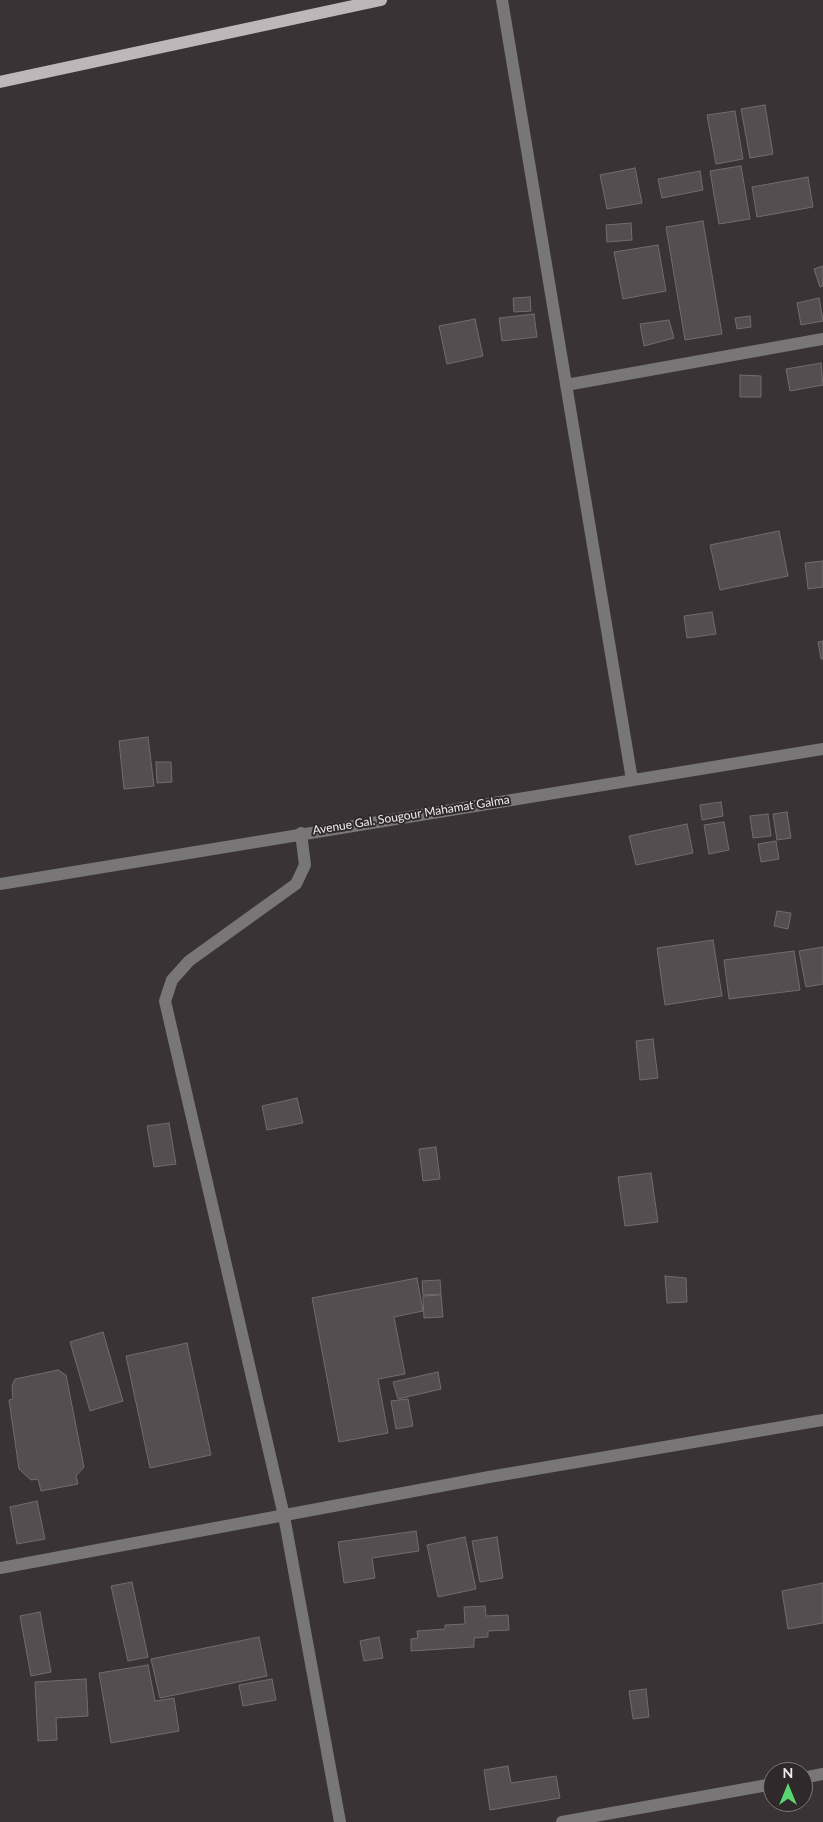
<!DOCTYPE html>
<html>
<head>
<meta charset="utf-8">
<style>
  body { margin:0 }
  #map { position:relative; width:823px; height:1822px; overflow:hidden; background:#393335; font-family:Lato,sans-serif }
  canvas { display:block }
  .north { position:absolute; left:763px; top:1762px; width:50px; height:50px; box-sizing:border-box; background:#2f292b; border:1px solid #7c7779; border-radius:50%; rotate:0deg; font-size:14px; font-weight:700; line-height:20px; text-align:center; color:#f0eced }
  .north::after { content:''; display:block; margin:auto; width:18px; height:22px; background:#5ad56f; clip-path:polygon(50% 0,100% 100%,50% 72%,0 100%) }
</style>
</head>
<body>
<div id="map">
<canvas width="823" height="1822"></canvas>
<div class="north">N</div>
</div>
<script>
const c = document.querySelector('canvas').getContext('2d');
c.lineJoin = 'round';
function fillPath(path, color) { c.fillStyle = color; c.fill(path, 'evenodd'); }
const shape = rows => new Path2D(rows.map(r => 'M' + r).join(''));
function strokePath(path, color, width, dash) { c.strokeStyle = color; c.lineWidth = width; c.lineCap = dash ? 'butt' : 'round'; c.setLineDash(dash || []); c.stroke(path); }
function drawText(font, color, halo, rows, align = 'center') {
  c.font = font + ' Lato,sans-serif'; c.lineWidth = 4; c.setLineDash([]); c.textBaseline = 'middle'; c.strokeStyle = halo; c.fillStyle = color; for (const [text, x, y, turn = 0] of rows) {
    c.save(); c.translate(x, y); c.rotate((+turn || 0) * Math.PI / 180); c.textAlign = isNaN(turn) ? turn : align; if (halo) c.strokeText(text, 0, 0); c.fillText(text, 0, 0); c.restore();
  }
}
const building = shape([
  [765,105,773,154,750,158,741,109,765,105],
  [735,111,743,159,716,164,707,115,735,111],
  [741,166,750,219,719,224,710,171,741,166],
  [635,168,642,203,607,209,600,175,635,168],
  [700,171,703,190,662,198,658,179,700,171],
  [808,177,813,207,757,217,752,187,808,177],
  [703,221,722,334,685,340,666,227,703,221],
  [631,223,632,240,607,242,606,225,631,223],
  [658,245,666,291,623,299,614,252,658,245],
  [823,266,823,286,820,287,814,269,823,266],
  [530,297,531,311,514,312,513,298,530,297],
  [819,298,823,321,801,325,797,303,819,298],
  [534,314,537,337,502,341,499,318,534,314],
  [750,316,751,327,737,329,735,318,750,316],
  [475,319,483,356,447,364,439,326,475,319],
  [669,320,674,338,644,346,640,324,669,320],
  [821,363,823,385,790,391,786,369,821,363],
  [740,375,761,376,761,397,740,397,740,375],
  [779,531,788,576,720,590,710,545,779,531],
  [823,561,823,587,808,589,805,563,823,561],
  [712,612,716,634,687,638,684,616,712,612],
  [823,641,823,659,821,659,818,642,823,641],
  [148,737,154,786,124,789,119,741,148,737],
  [156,762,171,762,172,782,157,783,156,762],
  [721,802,723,816,702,820,700,805,721,802],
  [787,812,791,838,777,840,773,814,787,812],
  [768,814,771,836,753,838,750,816,768,814],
  [724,822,729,850,709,854,704,825,724,822],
  [687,824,693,853,636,865,629,836,687,824],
  [776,841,779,859,761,862,758,844,776,841],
  [777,911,791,913,788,929,774,926,777,911],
  [713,940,722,996,665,1005,657,948,713,940],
  [823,947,823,984,806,987,799,951,823,947],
  [794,951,800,990,729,999,724,960,794,951],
  [653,1039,658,1078,640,1080,636,1041,653,1039],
  [297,1098,303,1123,267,1130,262,1106,297,1098],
  [169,1123,176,1164,154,1167,147,1126,169,1123],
  [436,1147,440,1179,423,1181,419,1149,436,1147],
  [651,1173,658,1222,625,1226,618,1177,651,1173],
  [665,1276,686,1278,687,1302,667,1303,665,1276],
  [417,1278,423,1311,394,1317,405,1374,378,1379,388,1433,339,1442,312,1298,417,1278],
  [440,1280,441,1294,423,1295,422,1281,440,1280],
  [441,1295,443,1317,424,1318,423,1296,441,1295],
  [103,1332,123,1401,90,1411,70,1342,103,1332],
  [187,1343,211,1455,150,1468,126,1356,187,1343],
  [58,1370,66,1375,84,1467,76,1476,78,1484,41,1491,38,1479,31,1480,19,1469,9,1400,13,1399,12,1386,15,1379,58,1370],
  [438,1372,441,1389,398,1399,393,1382,438,1372],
  [408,1399,413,1426,396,1429,391,1401,408,1399],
  [37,1501,45,1539,17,1544,10,1507,37,1501],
  [416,1531,419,1551,372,1558,375,1578,344,1583,338,1542,416,1531],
  [465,1537,476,1589,438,1597,427,1545,465,1537],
  [497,1537,503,1578,480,1582,472,1541,497,1537],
  [132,1582,148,1657,128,1661,111,1586,132,1582],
  [823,1583,823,1623,788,1629,782,1591,823,1583],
  [485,1606,486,1616,508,1615,509,1630,488,1631,488,1637,474,1638,474,1647,411,1651,411,1639,418,1638,417,1631,445,1629,445,1625,465,1624,464,1607,485,1606],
  [40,1612,51,1672,31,1676,20,1616,40,1612],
  [259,1637,267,1676,160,1698,151,1659,259,1637],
  [379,1637,383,1658,364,1661,360,1641,379,1637],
  [148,1665,155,1701,174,1698,179,1731,111,1743,99,1673,148,1665],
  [86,1679,88,1716,56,1718,57,1740,38,1741,35,1682,86,1679],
  [272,1679,276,1700,243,1706,239,1685,272,1679],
  [646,1689,649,1717,633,1719,629,1691,646,1689],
  [508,1766,511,1783,556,1776,560,1798,490,1810,484,1770,508,1766]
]);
const minor = shape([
  [502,0,632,780],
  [566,385,823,339],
  [301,833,305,865,296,884,189,961,172,980,165,1001,284,1516,340,1822],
  [0,884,823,749],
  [0,1568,489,1477,823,1420],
  [803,1778,823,1774],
  [562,1822,773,1784]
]);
const major = shape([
  [0,82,381,0]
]);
const streetNames = [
  ["Avenue Gal. Sougour Mahamat Galma",411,815,-9]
];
fillPath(building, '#554e50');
strokePath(building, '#736b6d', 1);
strokePath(minor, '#797677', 12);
strokePath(major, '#beb7b9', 12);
drawText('12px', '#f0eced', '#2f292b', streetNames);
</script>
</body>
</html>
